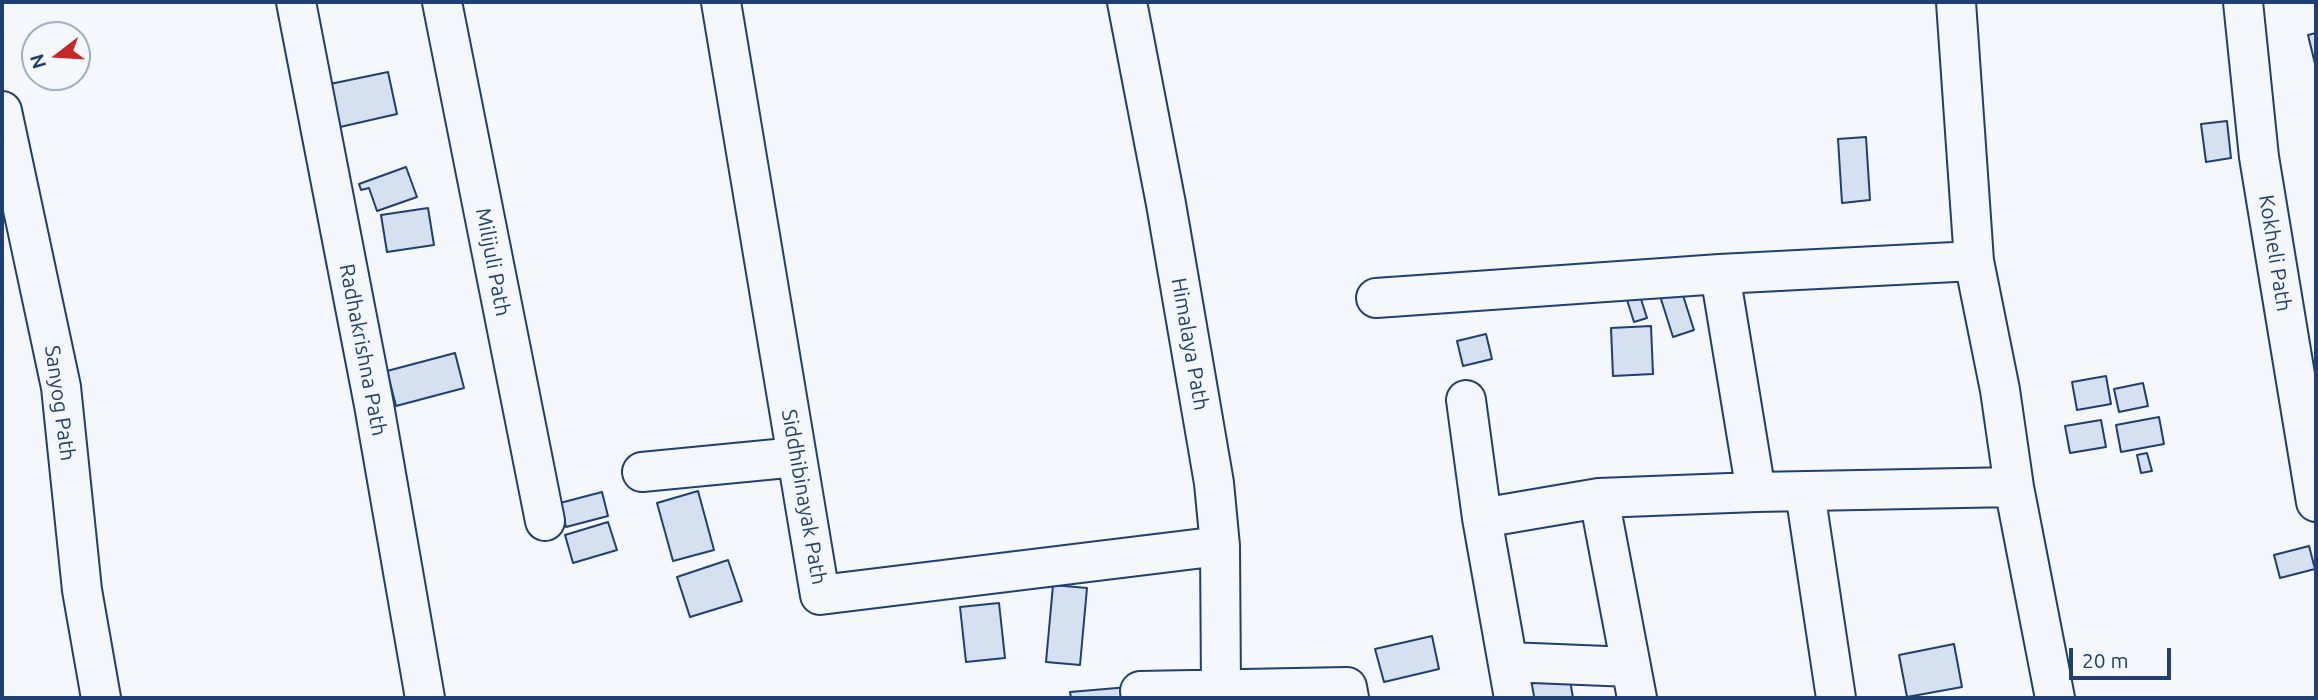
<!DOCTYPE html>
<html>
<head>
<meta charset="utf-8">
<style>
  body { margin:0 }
  #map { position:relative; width:2318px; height:700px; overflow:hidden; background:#f4f7fb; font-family:Ubuntu,sans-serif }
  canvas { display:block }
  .frame { position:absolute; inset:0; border:4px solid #1d3f73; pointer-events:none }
  .north { position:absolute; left:21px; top:21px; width:70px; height:70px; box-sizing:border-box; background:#f4f7fb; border:2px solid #9eadc5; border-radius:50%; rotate:253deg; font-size:19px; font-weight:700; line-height:28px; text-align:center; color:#1d3f73 }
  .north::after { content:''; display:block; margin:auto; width:24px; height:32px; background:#c62828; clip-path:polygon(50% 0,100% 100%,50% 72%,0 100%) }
  .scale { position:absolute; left:2069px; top:648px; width:102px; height:32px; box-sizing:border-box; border:4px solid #1d3f73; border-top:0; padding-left:9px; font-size:21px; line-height:24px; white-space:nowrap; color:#1d3f73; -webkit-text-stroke:5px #f4f7fb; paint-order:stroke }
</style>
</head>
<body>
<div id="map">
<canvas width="2318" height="700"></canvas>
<div class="frame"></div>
<div class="north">N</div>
<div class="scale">20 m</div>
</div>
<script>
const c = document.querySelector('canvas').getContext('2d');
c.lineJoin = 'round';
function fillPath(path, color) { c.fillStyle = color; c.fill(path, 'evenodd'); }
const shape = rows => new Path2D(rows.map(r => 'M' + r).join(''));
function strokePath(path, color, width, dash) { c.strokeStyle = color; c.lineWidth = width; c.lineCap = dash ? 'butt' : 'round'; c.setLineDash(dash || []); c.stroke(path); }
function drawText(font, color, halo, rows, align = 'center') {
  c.font = font + ' Ubuntu,sans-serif'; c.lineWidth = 5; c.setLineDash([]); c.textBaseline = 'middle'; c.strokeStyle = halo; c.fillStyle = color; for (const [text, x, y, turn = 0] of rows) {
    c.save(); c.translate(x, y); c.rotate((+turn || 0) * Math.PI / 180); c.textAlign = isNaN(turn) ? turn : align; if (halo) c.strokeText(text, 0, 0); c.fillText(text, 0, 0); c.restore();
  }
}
const building = shape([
  [2316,33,2316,68,2308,35,2316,33],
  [388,72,397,114,340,127,330,84,388,72],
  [2227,121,2231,158,2206,162,2201,124,2227,121],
  [1866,137,1870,200,1842,203,1838,139,1866,137],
  [406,167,417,197,377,211,369,188,361,190,359,184,406,167],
  [428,208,434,245,387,252,381,215,428,208],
  [1681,289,1694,330,1673,337,1660,296,1681,289],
  [1640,296,1647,318,1634,322,1627,300,1640,296],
  [1651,326,1653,374,1613,376,1611,328,1651,326],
  [1486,334,1492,359,1463,366,1457,341,1486,334],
  [455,353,464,388,396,406,387,371,455,353],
  [2106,376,2111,404,2077,410,2072,382,2106,376],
  [2143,383,2148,406,2119,412,2114,389,2143,383],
  [2159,417,2164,444,2121,452,2116,425,2159,417],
  [2101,420,2106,447,2070,453,2065,426,2101,420],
  [2147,453,2152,471,2141,473,2137,455,2147,453],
  [698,491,714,550,673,561,657,503,698,491],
  [602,492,608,516,566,527,560,503,602,492],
  [608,522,617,550,573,563,565,535,608,522],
  [2309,546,2315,569,2280,578,2274,555,2309,546],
  [728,560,742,601,690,617,677,577,728,560],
  [1053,585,1087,588,1080,665,1046,662,1053,585],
  [999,603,1005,658,966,662,960,607,999,603],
  [1432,636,1439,669,1384,682,1375,649,1432,636],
  [1954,644,1962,687,1907,697,1899,655,1954,644],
  [1569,674,1573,698,1529,698,1526,682,1569,674],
  [1129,687,1129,698,1071,698,1070,692,1129,687]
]);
const minor = shape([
  [296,2,374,405,425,698],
  [442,2,545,521],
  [721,2,820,595,1220,546],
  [1127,2,1166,204,1214,483,1220,546,1221,690],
  [1956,2,1974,261,2000,390,2014,487,2055,698],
  [2243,2,2259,157,2316,502],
  [2,111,61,387,82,590,101,698],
  [1720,274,1756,492],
  [1376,298,1720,274,1974,261],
  [1466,400,1482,518,1514,698],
  [642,472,797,457],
  [1805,492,1836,698],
  [1599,498,1637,698],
  [1482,518,1599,498,1756,492,2014,487],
  [1508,662,1631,667],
  [1141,698,1140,691,1347,687,1349,698]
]);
const streetNames = [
  ["Kokheli Path",2275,253,81],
  ["Milijuli Path",493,262,79],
  ["Himalaya Path",1190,344,80],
  ["Radhakrishna Path",363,350,79],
  ["Sanyog Path",60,403,82],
  ["Siddhibinayak Path",804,497,80]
];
fillPath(building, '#d5e0f0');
strokePath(building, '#1d3f73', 2);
strokePath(minor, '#1d3f73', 42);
strokePath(minor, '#f4f7fb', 38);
drawText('21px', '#1d3f73', '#f4f7fb', streetNames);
</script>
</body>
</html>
